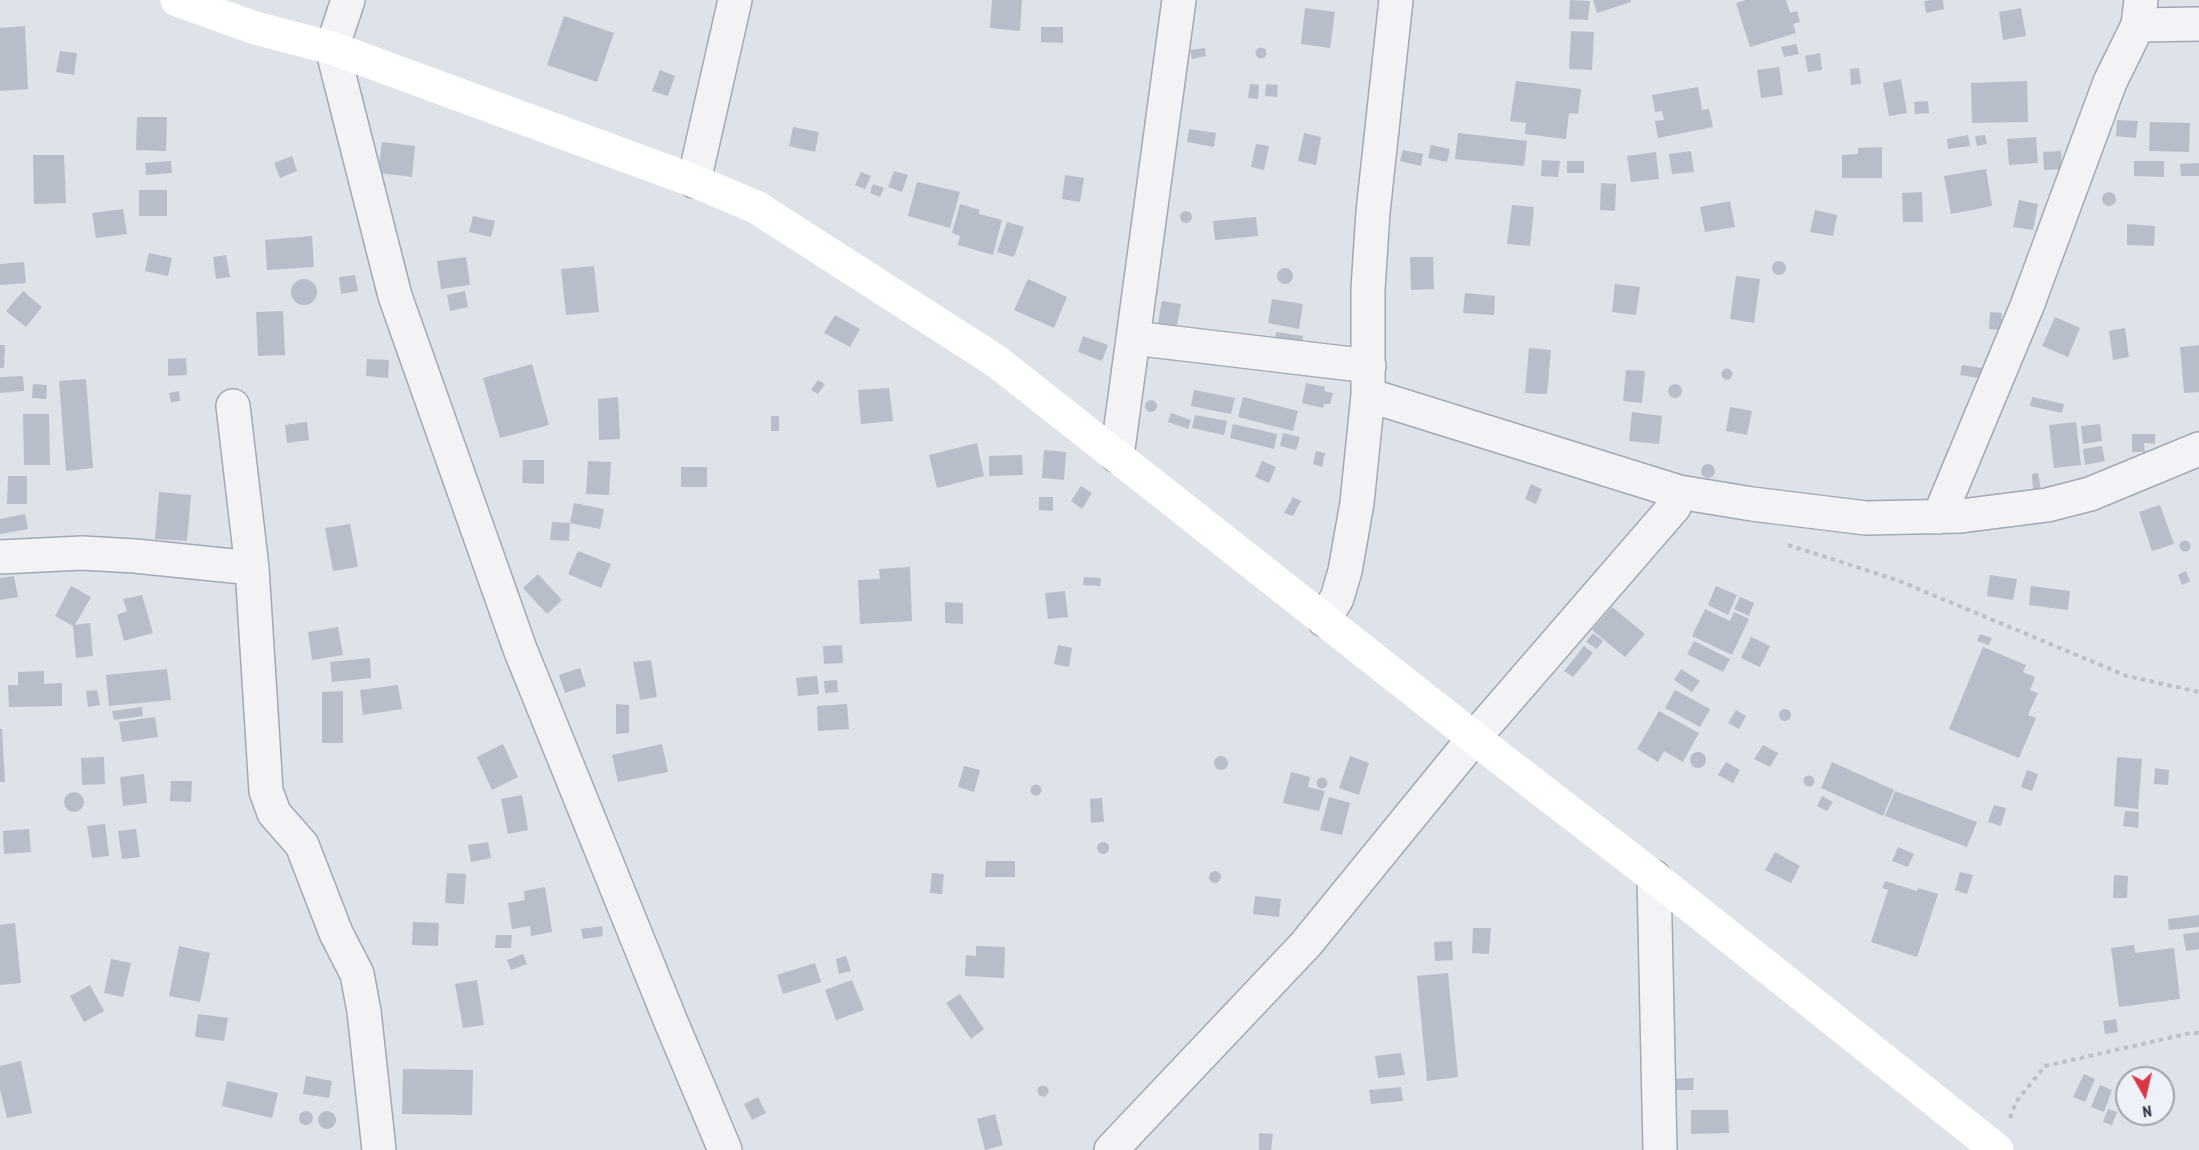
<!DOCTYPE html>
<html>
<head>
<meta charset="utf-8">
<style>
  body { margin:0 }
  #map { position:relative; width:2199px; height:1150px; overflow:hidden; background:#dee2e9; font-family:"PT Sans Narrow",sans-serif }
  canvas { display:block }
  .north { position:absolute; left:2115px; top:1066px; width:60px; height:60px; box-sizing:border-box; background:#eef1f7; border:2px solid #9ea3af; border-radius:50%; rotate:172deg; font-size:16px; font-weight:700; line-height:24px; text-align:center; color:#262e42 }
  .north::after { content:''; display:block; margin:auto; width:21px; height:27px; background:#da3844; clip-path:polygon(50% 0,100% 100%,50% 72%,0 100%) }
</style>
</head>
<body>
<div id="map">
<canvas width="2199" height="1150"></canvas>
<div class="north">N</div>
</div>
<script>
const c = document.querySelector('canvas').getContext('2d');
c.lineJoin = 'round';
function fillPath(path, color) { c.fillStyle = color; c.fill(path, 'evenodd'); }
const shape = rows => new Path2D(rows.map(r => 'M' + r).join(''));
function strokePath(path, color, width, dash) { c.strokeStyle = color; c.lineWidth = width; c.lineCap = dash ? 'butt' : 'round'; c.setLineDash(dash || []); c.stroke(path); }
const building = shape([
  [992,0,1022,0,1020,31,990,28],
  [1570,0,1590,1,1588,20,1569,19],
  [1593,0,1631,0,1631,2,1597,13],
  [1746,0,1786,0,1790,13,1797,11,1800,22,1793,24,1796,33,1750,47,1736,3],
  [1933,0,1943,0,1944,9,1926,13,1924,1],
  [1305,8,1335,12,1330,48,1301,44],
  [2021,8,2026,36,2003,40,1999,12],
  [564,16,614,33,597,82,547,65],
  [25,26,28,89,0,91,0,28],
  [1041,27,1063,27,1063,43,1041,42],
  [1571,31,1594,32,1592,70,1569,69],
  [1796,44,1799,54,1784,57,1781,47],
  '1255.5 53a5.5 5.5 0 1 1 11 0a5.5 5.5 0 1 1-11 0Z',
  [1205,48,1206,56,1192,59,1190,50],
  [60,51,77,53,74,75,56,72],
  [1820,53,1822,70,1808,72,1805,56],
  [1779,67,1783,95,1761,98,1757,70],
  [1859,68,1861,84,1851,85,1850,69],
  [660,70,675,76,668,96,652,91],
  [1901,79,1907,113,1889,116,1883,83],
  [1516,81,1581,89,1578,114,1569,113,1566,139,1525,134,1526,123,1510,121],
  [2027,81,2028,122,1972,123,1971,83],
  [1250,84,1259,85,1258,99,1248,98],
  [1266,84,1278,85,1277,97,1265,96],
  [1698,87,1702,110,1709,109,1713,127,1658,138,1655,121,1664,120,1662,111,1655,112,1652,95],
  [1928,101,1929,113,1915,114,1914,102],
  [137,117,167,117,166,151,136,150],
  [2117,120,2138,121,2136,138,2116,136],
  [2150,122,2190,123,2189,152,2149,151],
  [793,127,819,132,815,152,789,146],
  [1189,129,1216,133,1214,147,1187,142],
  [1304,133,1321,137,1316,165,1298,161],
  [1458,133,1527,141,1524,166,1455,159],
  [1968,135,1970,146,1948,149,1947,139],
  [1985,135,1987,144,1977,146,1975,136],
  [2036,137,2038,163,2009,165,2007,139],
  [382,142,415,146,412,177,378,173],
  [1256,144,1269,146,1264,170,1251,167],
  [1431,145,1450,149,1447,162,1428,158],
  [1882,147,1882,178,1842,178,1842,155,1858,154,1858,148],
  [1403,150,1423,154,1421,166,1400,161],
  [1691,151,1694,172,1672,174,1669,154],
  [2061,151,2062,169,2044,170,2043,152],
  [1656,152,1659,179,1631,182,1627,156],
  [33,155,64,155,66,203,34,204],
  [292,156,297,171,280,178,274,163],
  [1542,160,1560,161,1558,177,1541,176],
  [171,161,172,173,146,175,145,163],
  [1567,161,1584,161,1584,173,1567,173],
  [2134,161,2164,161,2164,177,2134,176],
  [2199,163,2199,176,2181,176,2180,164],
  [1986,169,1992,206,1951,214,1944,176],
  [894,171,908,175,902,192,888,187],
  [861,172,871,176,865,189,855,185],
  [1065,175,1084,178,1080,202,1062,199],
  [917,182,960,192,950,228,908,216],
  [1601,183,1616,184,1615,211,1600,210],
  [873,184,884,188,880,197,870,193],
  [139,190,167,190,167,216,139,216],
  [1922,192,1923,222,1903,222,1902,193],
  '2102 199a7 7 0 1 1 14 0a7 7 0 1 1-14 0Z',
  [2019,200,2038,204,2033,230,2013,227],
  [1730,201,1735,227,1705,232,1700,207],
  [960,204,980,210,979,214,1002,220,993,255,958,245,960,236,952,233],
  [1512,205,1534,207,1530,246,1507,244],
  [123,209,127,234,96,238,92,213],
  [1815,210,1837,215,1833,236,1810,232],
  '1180 217a6 6 0 1 1 12 0a6 6 0 1 1-12 0Z',
  [473,216,495,221,491,237,469,232],
  [1256,217,1258,236,1215,240,1213,221],
  [1007,222,1024,227,1014,257,997,252],
  [2127,224,2155,226,2154,246,2127,245],
  [312,236,314,267,267,270,265,240],
  [149,253,172,258,168,276,145,271],
  [226,255,230,277,216,279,213,257],
  [466,257,470,285,441,289,437,261],
  [1410,257,1433,257,1434,289,1411,290],
  '1772 268a7 7 0 1 1 14 0a7 7 0 1 1-14 0Z',
  [24,262,26,283,0,285,0,264],
  [594,266,599,312,566,315,561,269],
  '1277 276a8 8 0 1 1 16 0a8 8 0 1 1-16 0Z',
  [355,275,358,291,341,294,339,277],
  [1736,276,1760,279,1754,323,1730,319],
  '291 292a13 13 0 1 1 26 0a13 13 0 1 1-26 0Z',
  [1028,279,1067,297,1054,328,1014,310],
  [1615,284,1640,287,1636,315,1612,312],
  [23,291,42,307,26,327,6,311],
  [465,291,468,307,450,311,447,295],
  [1465,293,1495,296,1494,315,1463,313],
  [1272,299,1303,304,1299,329,1268,323],
  [1162,301,1181,304,1175,336,1156,333],
  [283,311,285,355,258,356,256,312],
  [1990,312,2002,313,2001,330,1989,329],
  [835,315,860,329,850,347,824,333],
  [2055,317,2080,328,2068,357,2042,346],
  [2125,328,2129,357,2113,360,2109,331],
  [1276,332,1303,336,1301,352,1274,348],
  [1083,336,1108,345,1102,361,1078,352],
  [0,345,5,345,4,368,0,368],
  [2199,345,2199,392,2184,393,2180,347],
  [1529,348,1551,350,1547,394,1525,393],
  [186,358,187,375,168,376,168,359],
  [367,359,389,360,388,378,366,376],
  [532,364,549,425,500,438,483,378],
  [1962,365,1982,368,1980,378,1960,375],
  '1721.5 374a5.5 5.5 0 1 1 11 0a5.5 5.5 0 1 1-11 0Z',
  [1626,370,1645,371,1642,403,1623,401],
  [23,376,24,391,0,393,0,377],
  [86,379,93,468,66,471,59,381],
  [818,380,825,384,818,394,811,390],
  [1306,383,1325,387,1324,391,1333,393,1330,404,1324,404,1323,408,1302,403],
  '1668 391a7 7 0 1 1 14 0a7 7 0 1 1-14 0Z',
  [33,384,47,385,46,399,32,398],
  [889,388,893,421,861,424,858,390],
  [1194,390,1235,398,1231,414,1191,406],
  [179,391,180,401,171,402,169,393],
  [618,397,620,439,599,440,598,399],
  [1243,397,1298,411,1293,431,1238,417],
  [2032,397,2064,404,2062,413,2030,406],
  '1145 406a6 6 0 1 1 12 0a6 6 0 1 1-12 0Z',
  [1730,407,1752,411,1747,435,1726,431],
  [1632,412,1662,416,1659,444,1629,441],
  [1171,413,1191,420,1188,429,1168,422],
  [23,414,49,414,50,465,24,465],
  [1195,415,1227,421,1224,435,1192,428],
  [771,416,779,416,779,431,771,431],
  [307,422,309,440,287,443,285,425],
  [2076,422,2081,465,2054,468,2049,425],
  [1233,424,1277,434,1274,449,1230,438],
  [2100,424,2102,441,2083,444,2081,426],
  [1283,433,1300,437,1296,450,1280,446],
  [2132,434,2155,434,2155,444,2144,443,2145,452,2132,452],
  [977,443,984,476,937,488,929,455],
  [2102,446,2105,461,2085,465,2083,449],
  [1044,450,1066,452,1064,480,1042,478],
  [1316,451,1325,453,1322,467,1313,464],
  [1022,455,1023,475,989,476,989,456],
  [523,460,544,460,544,484,522,483],
  [588,461,611,462,609,495,586,494],
  [1262,461,1276,467,1269,483,1255,477],
  '1701 471a7 7 0 1 1 14 0a7 7 0 1 1-14 0Z',
  [681,467,707,467,707,487,681,487],
  [2038,473,2041,490,2033,491,2032,474],
  [8,476,27,476,27,504,7,504],
  [1531,484,1542,489,1536,504,1525,499],
  [1081,486,1092,493,1082,509,1071,501],
  [159,492,191,495,187,541,155,539],
  [1039,497,1053,497,1053,511,1039,510],
  [1293,497,1301,501,1293,516,1284,513],
  [574,503,604,509,600,529,570,523],
  [2160,505,2174,544,2152,551,2139,512],
  [25,514,28,529,0,534,0,519],
  [552,522,570,523,569,541,550,540],
  [350,524,358,567,333,571,325,528],
  '2179.5 546a5.5 5.5 0 1 1 11 0a5.5 5.5 0 1 1-11 0Z',
  [578,551,611,564,601,588,568,574],
  [910,567,912,621,860,624,858,580,880,579,879,569],
  [2186,571,2190,581,2182,585,2178,575],
  [538,574,562,600,547,614,523,588],
  [1990,575,2017,579,2013,600,1987,596],
  [14,576,18,597,0,600,0,578],
  [1084,577,1101,578,1100,586,1083,585],
  [71,586,91,597,75,625,90,623,93,656,76,658,73,626,55,616],
  [1716,586,1737,595,1728,615,1708,605],
  [2031,586,2070,591,2068,610,2029,605],
  [1065,591,1068,617,1048,619,1045,593],
  [142,595,153,633,124,641,117,615,127,611,123,599],
  [1740,597,1754,603,1749,616,1734,609],
  [945,602,963,603,963,624,945,623],
  [1612,607,1645,634,1625,657,1592,630],
  [1705,609,1730,621,1734,612,1749,619,1732,655,1692,636],
  [338,627,343,655,312,660,308,632],
  [1593,633,1603,641,1597,649,1586,642],
  [1980,634,1992,638,1989,645,1977,641],
  [1751,637,1770,646,1760,667,1741,658],
  [1694,641,1730,659,1723,672,1687,654],
  [842,645,843,663,824,664,823,646],
  [1058,645,1072,648,1069,667,1054,664],
  [1584,646,1593,653,1573,677,1564,671],
  [1983,647,2026,665,2023,672,2035,677,2030,690,2038,693,2028,715,2036,718,2019,758,1949,729],
  [370,658,371,678,332,682,330,662],
  [651,660,657,697,640,700,633,662],
  [580,668,586,686,565,693,559,675],
  [167,669,171,700,109,706,106,675],
  [1681,669,1700,681,1692,692,1674,680],
  [44,671,44,684,62,683,62,706,9,707,8,685,18,685,18,672],
  [817,676,819,694,798,696,796,678],
  [837,680,838,692,825,693,824,681],
  [398,685,402,709,363,715,360,690],
  [97,690,100,705,88,707,86,691],
  [1675,690,1710,709,1700,727,1665,708],
  [343,691,343,743,322,743,322,692],
  [616,704,629,705,629,733,616,734],
  [847,704,849,729,818,731,817,706],
  [142,707,143,716,114,720,112,711],
  '1779 715a6 6 0 1 1 12 0a6 6 0 1 1-12 0Z',
  [1736,710,1746,716,1739,729,1728,723],
  [1659,711,1699,733,1683,762,1664,751,1658,762,1637,749],
  [155,717,158,737,122,742,119,722],
  [0,729,2,729,5,782,0,782],
  [503,744,518,777,492,790,477,757],
  [662,744,668,772,618,782,612,755],
  [1763,745,1778,753,1770,767,1754,759],
  '1690 760a8 8 0 1 1 16 0a8 8 0 1 1-16 0Z',
  [1350,756,1369,763,1359,795,1339,788],
  '1214 763a7 7 0 1 1 14 0a7 7 0 1 1-14 0Z',
  [104,757,105,784,82,785,81,758],
  [2117,757,2142,759,2138,809,2114,806],
  [1726,762,1740,770,1733,783,1718,775],
  [1832,762,1894,790,1883,816,1821,788],
  [964,766,980,770,974,792,958,787],
  [2155,768,2169,770,2168,785,2154,784],
  [2027,770,2038,774,2032,791,2021,787],
  [1291,772,1310,777,1308,787,1325,791,1319,811,1283,803],
  [144,774,147,803,123,806,120,777],
  '1803.5 781a5.5 5.5 0 1 1 11 0a5.5 5.5 0 1 1-11 0Z',
  '1316.5 783a5.5 5.5 0 1 1 11 0a5.5 5.5 0 1 1-11 0Z',
  [171,781,192,781,191,802,170,801],
  '1030.5 790a5.5 5.5 0 1 1 11 0a5.5 5.5 0 1 1-11 0Z',
  [1895,791,1977,822,1967,847,1885,816],
  '64 802a10 10 0 1 1 20 0a10 10 0 1 1-20 0Z',
  [522,795,528,830,508,834,501,799],
  [1822,796,1833,802,1827,811,1817,806],
  [1329,797,1350,803,1342,835,1320,830],
  [1102,798,1104,822,1091,823,1090,799],
  [1994,805,2006,808,2001,826,1988,822],
  [2125,811,2139,812,2138,828,2123,826],
  [105,824,109,856,92,858,87,826],
  [29,829,31,852,4,854,3,831],
  [136,829,140,857,122,859,118,831],
  '1097 848a6 6 0 1 1 12 0a6 6 0 1 1-12 0Z',
  [488,842,491,858,471,862,468,845],
  [1898,847,1914,854,1908,867,1892,861],
  [1775,852,1800,866,1791,883,1765,870],
  [986,861,1015,861,1015,877,985,877],
  '1209 877a6 6 0 1 1 12 0a6 6 0 1 1-12 0Z',
  [1960,872,1973,875,1967,894,1955,890],
  [447,873,466,874,464,904,445,903],
  [932,873,944,874,942,894,930,893],
  [2114,875,2128,876,2127,898,2113,898],
  [1885,881,1917,891,1918,888,1938,894,1917,957,1871,942,1888,890,1882,888],
  [545,887,552,932,531,936,530,926,512,929,508,903,525,900,524,891],
  [1255,896,1281,899,1279,917,1253,914],
  [2199,915,2199,927,2169,930,2168,919],
  [413,922,439,923,438,946,412,945],
  [15,923,21,983,0,985,0,925],
  [602,926,603,936,583,939,581,929],
  [1473,928,1491,928,1489,954,1472,953],
  [2199,932,2199,949,2186,951,2183,934],
  [496,935,512,935,511,948,495,948],
  [1452,941,1453,960,1435,961,1434,942],
  [2134,945,2135,953,2174,948,2180,999,2119,1007,2111,948],
  [179,946,210,953,200,1002,169,996],
  [976,946,1005,947,1004,978,965,976,966,955,976,956],
  [523,954,527,964,511,970,507,960],
  [846,956,851,971,839,974,836,959],
  [111,959,131,963,123,997,104,993],
  [815,963,821,982,783,994,777,975],
  [1448,973,1458,1077,1427,1081,1417,976],
  [477,980,484,1025,463,1028,455,984],
  [852,980,864,1010,836,1020,825,990],
  [90,985,104,1011,84,1022,70,996],
  [960,994,984,1029,971,1039,946,1003],
  [198,1014,228,1018,224,1041,195,1037],
  [2116,1019,2118,1032,2105,1034,2103,1021],
  [1401,1053,1405,1075,1378,1078,1375,1056],
  [21,1061,32,1113,7,1118,0,1089,0,1066],
  [403,1069,473,1070,472,1115,402,1114],
  [2084,1074,2095,1079,2085,1102,2073,1097],
  [306,1076,332,1081,329,1098,303,1094],
  [1694,1078,1693,1090,1672,1090,1672,1079],
  [227,1081,278,1093,272,1118,222,1106],
  [2100,1085,2112,1090,2104,1112,2091,1107],
  '1037.5 1091a5.5 5.5 0 1 1 11 0a5.5 5.5 0 1 1-11 0Z',
  [1401,1087,1403,1101,1371,1104,1369,1090],
  [758,1097,766,1113,752,1120,744,1104],
  [2108,1109,2117,1112,2112,1125,2103,1122],
  [1691,1110,1728,1110,1729,1133,1691,1134],
  '299 1118a7 7 0 1 1 14 0a7 7 0 1 1-14 0Z',
  '318 1120a9 9 0 1 1 18 0a9 9 0 1 1-18 0Z',
  [995,1114,1003,1145,985,1150,977,1119],
  [1259,1133,1273,1134,1271,1150,1259,1150]
]);
const path = shape([
  [1788,545,1897,580,2127,676,2199,692],
  [2010,1118,2016,1102,2045,1066,2191,1033,2199,1033]
]);
const minor = shape([
  [348,0,332,48,395,296,520,649,671,1022,725,1150],
  [2138,25,2199,24],
  [694,181,735,0],
  [1133,338,1369,366],
  [1368,395,1679,492,1752,504,1866,518,1961,516,2047,505,2090,494,2199,449],
  [233,406,252,568,266,791,274,813,302,845,336,933,357,974,364,1011,379,1150],
  [1117,456,1179,0],
  [1939,517,2027,306,2110,82,2138,25,2141,0],
  [0,557,82,553,135,556,252,568],
  [1324,620,1337,598,1345,571,1357,503,1368,395,1368,289,1373,212,1396,0],
  [1654,877,1660,1150],
  [1111,1150,1306,944,1474,738,1674,507,1679,492]
]);
const secondary = shape([
  [177,0,255,28,332,48,694,181,756,207,996,361,1474,738,1654,877,1997,1150]
]);
fillPath(building, '#b8bdca');
strokePath(minor, '#a3a8b4', 36);
strokePath(path, '#bcc0c8', 4, [4.5, 4.5]);
strokePath(minor, '#f1f3f7', 33);
strokePath(secondary, '#fff', 33);
</script>
</body>
</html>
